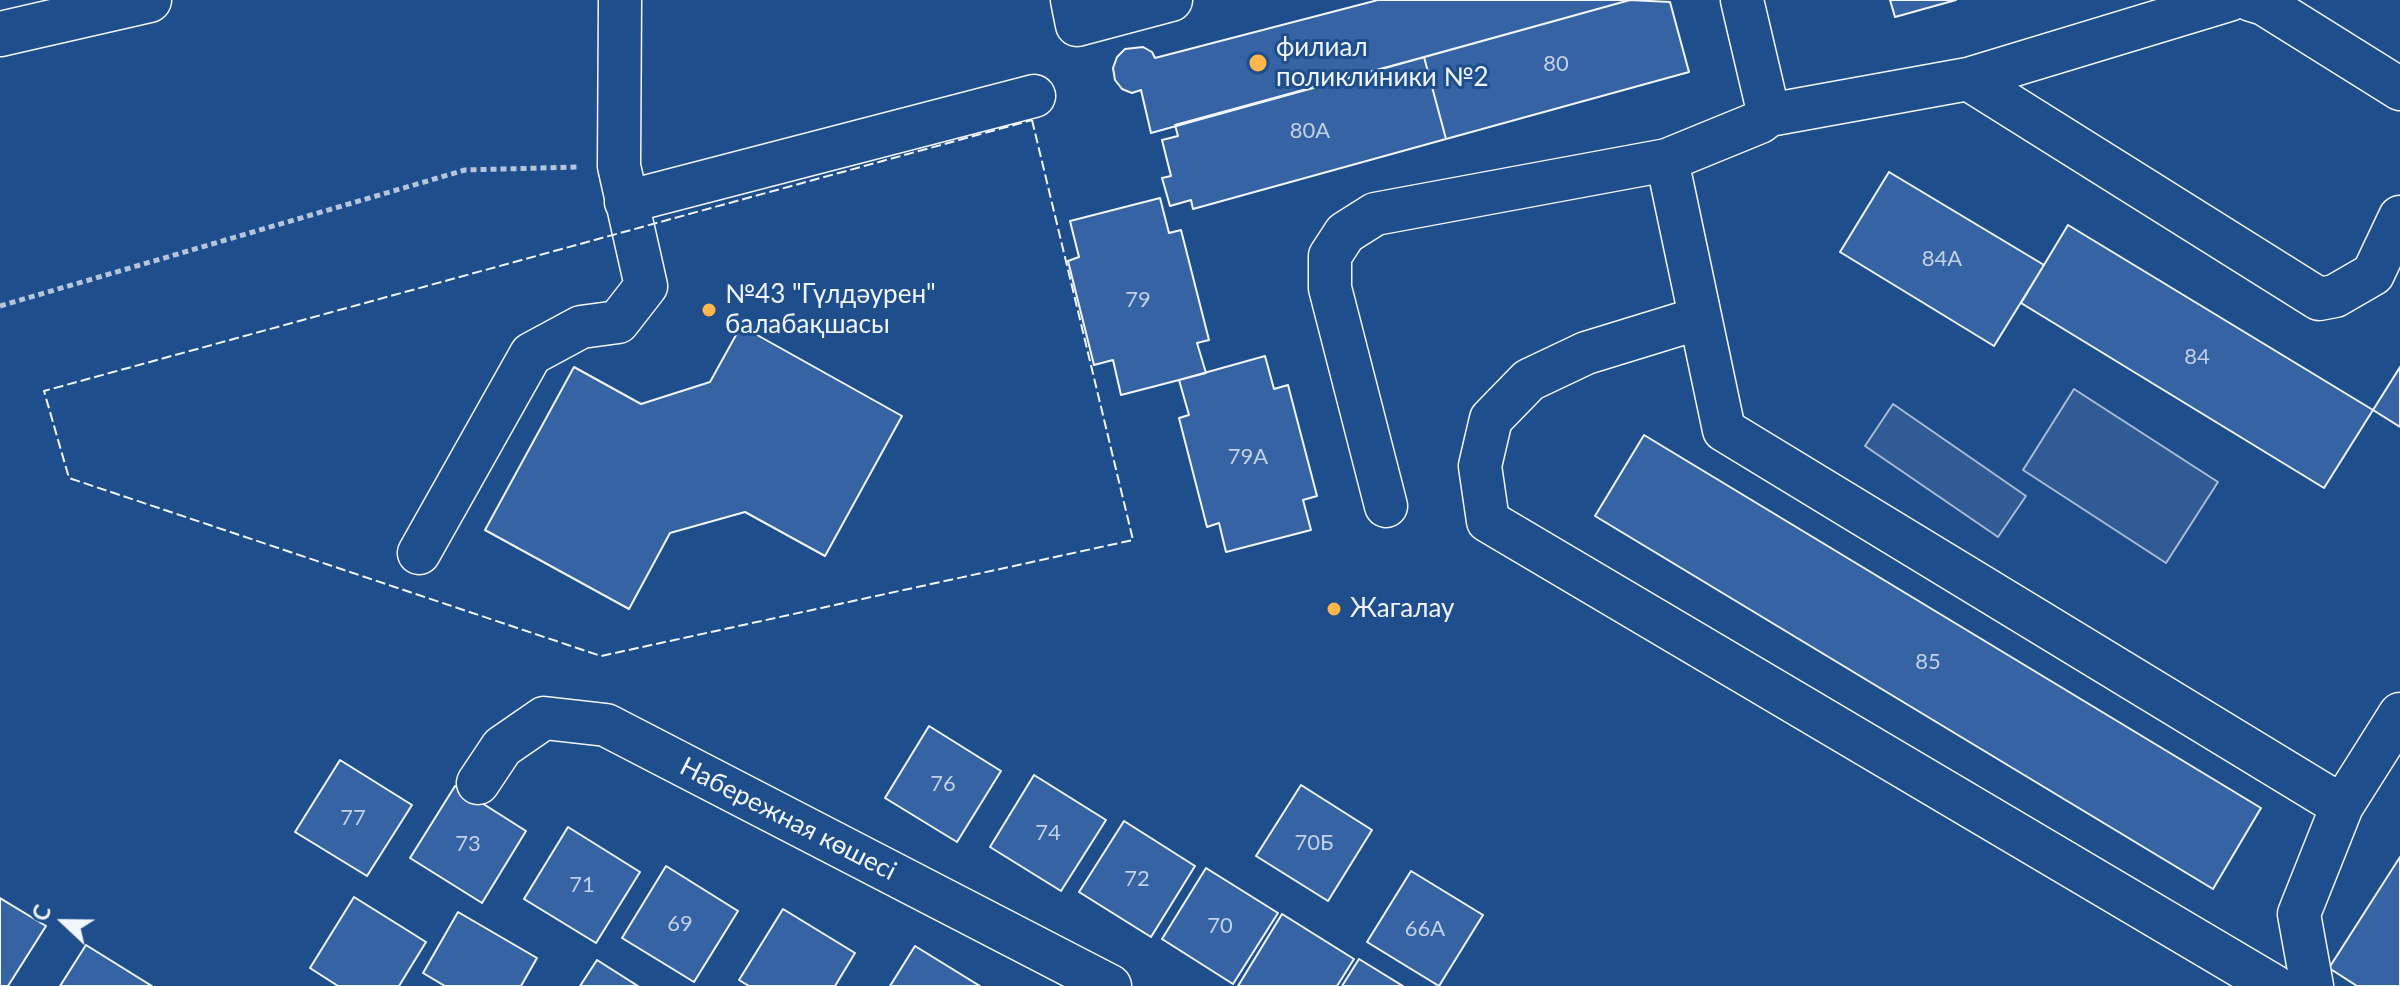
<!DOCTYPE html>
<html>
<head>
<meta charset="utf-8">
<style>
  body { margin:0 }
  #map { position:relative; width:2400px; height:986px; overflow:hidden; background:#1f4e8c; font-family:Lato,sans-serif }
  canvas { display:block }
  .north { position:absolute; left:24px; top:882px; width:80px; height:80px; -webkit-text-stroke:6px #1f4e8c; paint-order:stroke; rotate:292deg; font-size:22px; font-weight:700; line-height:32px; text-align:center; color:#f2f6ff }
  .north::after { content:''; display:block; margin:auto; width:28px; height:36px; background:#f2f6ff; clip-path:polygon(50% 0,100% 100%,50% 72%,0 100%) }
</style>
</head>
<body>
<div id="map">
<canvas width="2400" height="986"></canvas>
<div class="north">С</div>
</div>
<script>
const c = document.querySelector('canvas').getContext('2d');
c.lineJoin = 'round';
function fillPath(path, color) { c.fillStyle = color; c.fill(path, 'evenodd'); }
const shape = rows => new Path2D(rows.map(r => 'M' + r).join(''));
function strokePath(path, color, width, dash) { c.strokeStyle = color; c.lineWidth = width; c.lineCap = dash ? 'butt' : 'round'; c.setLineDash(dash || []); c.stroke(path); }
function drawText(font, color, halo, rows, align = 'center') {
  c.font = font + ' Lato,sans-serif'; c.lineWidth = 6; c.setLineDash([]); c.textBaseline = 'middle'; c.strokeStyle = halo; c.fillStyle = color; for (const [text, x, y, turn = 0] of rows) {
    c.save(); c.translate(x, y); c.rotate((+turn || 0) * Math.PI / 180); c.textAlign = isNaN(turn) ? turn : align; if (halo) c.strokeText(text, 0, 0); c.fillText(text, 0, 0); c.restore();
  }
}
const built = shape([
  [2074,389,2218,482,2166,563,2023,470,2074,389],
  [1893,404,2026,496,1998,537,1865,446,1893,404]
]);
const building = shape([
  [1378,0,1630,0,1151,133,1141,90,1132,93,1122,89,1115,80,1113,68,1117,57,1125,49,1143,47,1152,52,1155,58,1378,0],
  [1630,0,1670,2,1689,72,1446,139,1424,57,1630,0],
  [1890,0,1956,0,1895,17,1890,0],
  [1424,57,1446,139,1193,209,1191,200,1170,206,1162,178,1171,176,1162,140,1178,136,1175,125,1424,57],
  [1889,172,2044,265,1994,346,1840,252,1889,172],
  [1160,198,1169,233,1181,230,1209,340,1197,343,1206,373,1121,395,1113,360,1094,365,1068,261,1079,257,1070,221,1160,198],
  [2068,225,2373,410,2324,488,2021,303,2068,225],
  [741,326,902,416,825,556,745,512,670,533,629,609,485,530,574,367,641,404,710,382,741,326],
  [1265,356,1274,389,1288,385,1317,496,1303,500,1311,530,1226,552,1219,523,1207,527,1179,418,1189,415,1179,380,1265,356],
  [2400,367,2400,427,2373,410,2400,367],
  [1644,435,2261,808,2213,889,1595,516,1644,435],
  [929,726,1001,771,957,842,885,798,929,726],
  [340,760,412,805,367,876,295,832,340,760],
  [1034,775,1106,820,1061,891,990,847,1034,775],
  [1301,785,1372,830,1328,901,1256,856,1301,785],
  [455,786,526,831,482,903,410,858,455,786],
  [1124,821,1195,866,1151,937,1079,892,1124,821],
  [568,827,640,872,596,943,524,899,568,827],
  [2400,857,2400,986,2357,986,2329,968,2400,857],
  [666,866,738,911,694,982,622,938,666,866],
  [1206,868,1278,913,1233,984,1162,939,1206,868],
  [1411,871,1483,915,1439,986,1367,942,1411,871],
  [354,897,426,942,399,986,338,986,310,968,354,897],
  [0,898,46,926,8,986,0,986,0,898],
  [783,909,855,953,835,986,749,986,739,980,783,909],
  [458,912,537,958,521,986,445,986,423,973,458,912],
  [1282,914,1354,959,1337,986,1238,986,1282,914],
  [86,945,152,986,60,986,86,945],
  [915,946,980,986,890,986,915,946],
  [1359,959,1403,986,1342,986,1359,959],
  [597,960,638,986,580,986,597,960]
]);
const path = shape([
  [0,306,465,170,580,167]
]);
const minor = shape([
  [1072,0,1077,25,1171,0],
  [1742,0,1769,115,1760,122,1667,160,1724,430,2342,806],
  [2251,0,2264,4,2400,89],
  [1968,79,2319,299,2335,296,2373,274,2400,217],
  [1769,115,1968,79,2229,0],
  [626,202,1034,96],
  [1700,318,1586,353,1529,380,1491,419,1480,466,1488,521,2274,986],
  [1386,506,1330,288,1330,256,1345,233,1375,214,1667,160],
  [419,553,531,354,581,327,618,322,646,286,619,166,620,0],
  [478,783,502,747,544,718,606,725,1110,986],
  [2312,986,2299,914,2342,806,2400,714]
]);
const highway = shape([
  [0,34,149,0]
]);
const fence = shape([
  [1032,120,1133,540,601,656,69,478,44,391,1032,120]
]);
const markers = [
  [1258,63,10,"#ffb74d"],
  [709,310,8,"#ffb74d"],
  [1334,609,8,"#ffb74d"]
];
const numberNames = [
  ["80",1556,64],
  ["80А",1310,131],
  ["84А",1942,259],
  ["79",1138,300],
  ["84",2197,357],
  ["79А",1248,457],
  ["85",1928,662],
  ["76",943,784],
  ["77",353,818],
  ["74",1048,833],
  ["70Б",1314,843],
  ["73",468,844],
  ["72",1137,879],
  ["71",582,885],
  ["69",680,924],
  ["70",1220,926],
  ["66А",1425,929]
];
const poiNames = [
  ["филиал",1276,48],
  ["поликлиники №2",1276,78],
  ["№43 \"Гүлдәурен\"",725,295],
  ["балабақшасы",725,325],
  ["Жагалау",1350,609]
];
const streetNames = [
  ["Набережная көшесі",788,819,27]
];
fillPath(built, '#305b95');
strokePath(built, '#a8bbd7', 2);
fillPath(building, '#3563a3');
strokePath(building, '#f2f6ff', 2);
strokePath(minor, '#f2f6ff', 45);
strokePath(highway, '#f2f6ff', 47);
strokePath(path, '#b3c4dc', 5, [6, 4]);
strokePath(minor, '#1f4e8c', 42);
strokePath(highway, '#1f4e8c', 44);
strokePath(fence, '#f2f6ff', 2, [10, 4]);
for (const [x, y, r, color] of markers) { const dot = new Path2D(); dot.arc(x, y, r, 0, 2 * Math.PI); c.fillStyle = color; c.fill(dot); strokePath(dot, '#1f4e8c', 3); }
drawText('22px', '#c3d1e8', null, numberNames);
drawText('26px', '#f2f6ff', '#1f4e8c', poiNames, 'left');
drawText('26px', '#f2f6ff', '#1f4e8c', streetNames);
</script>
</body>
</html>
